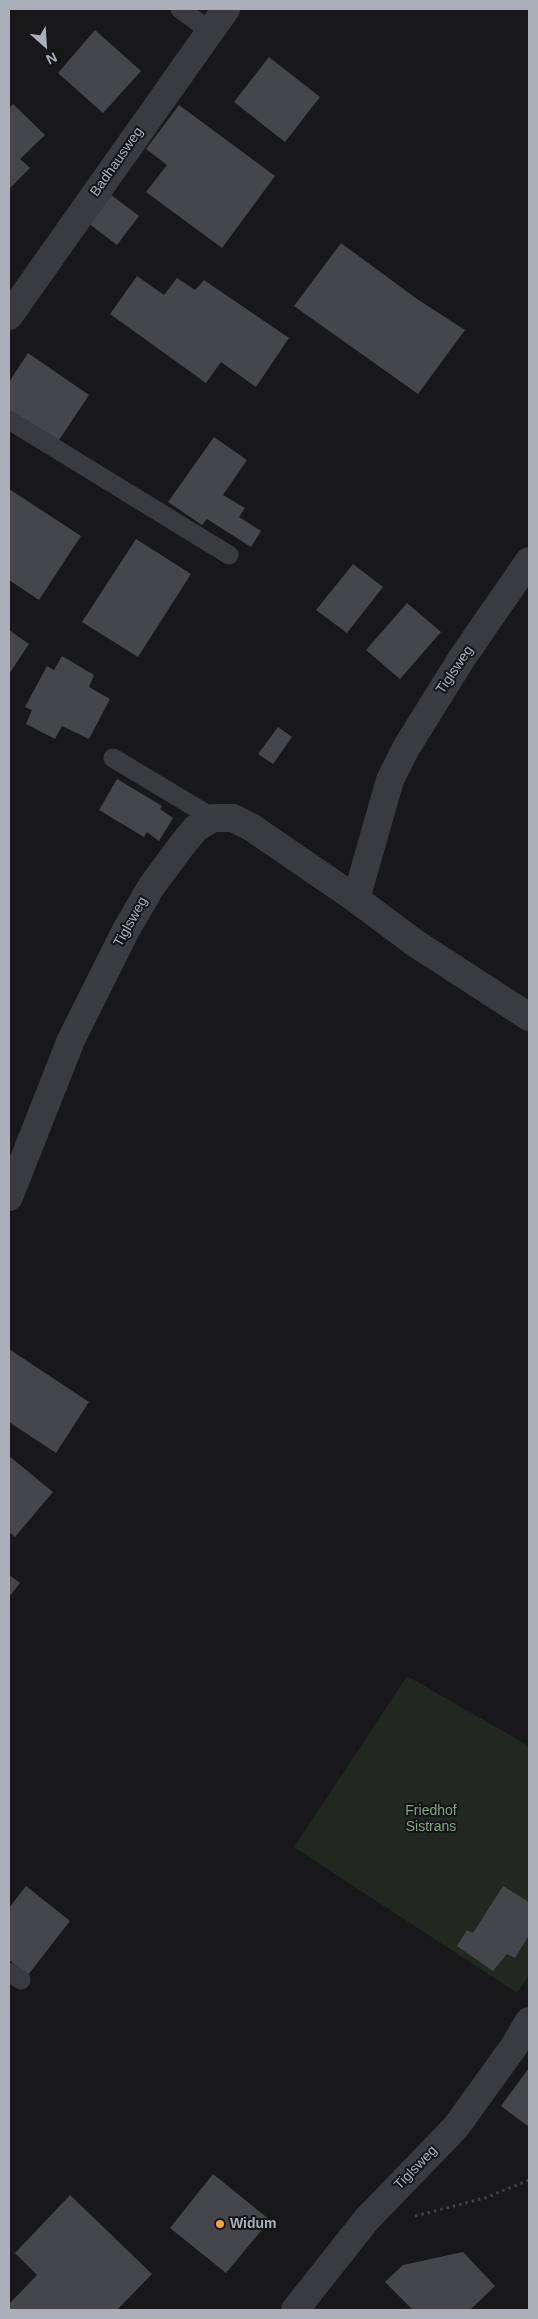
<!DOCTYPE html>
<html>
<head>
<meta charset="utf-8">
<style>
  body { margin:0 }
  #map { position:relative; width:538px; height:2319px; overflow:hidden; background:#18181a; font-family:Helvetica,sans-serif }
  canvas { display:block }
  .frame { position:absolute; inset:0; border:10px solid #aab0ba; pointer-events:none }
  .north { position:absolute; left:20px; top:20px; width:50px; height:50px; -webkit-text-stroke:4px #131315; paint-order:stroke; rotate:154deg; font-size:14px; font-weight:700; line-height:20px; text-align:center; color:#aab0ba }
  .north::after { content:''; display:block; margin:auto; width:18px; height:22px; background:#aab0ba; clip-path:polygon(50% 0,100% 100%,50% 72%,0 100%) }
</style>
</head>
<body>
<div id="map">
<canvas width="538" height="2319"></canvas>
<div class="frame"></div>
<div class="north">N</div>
</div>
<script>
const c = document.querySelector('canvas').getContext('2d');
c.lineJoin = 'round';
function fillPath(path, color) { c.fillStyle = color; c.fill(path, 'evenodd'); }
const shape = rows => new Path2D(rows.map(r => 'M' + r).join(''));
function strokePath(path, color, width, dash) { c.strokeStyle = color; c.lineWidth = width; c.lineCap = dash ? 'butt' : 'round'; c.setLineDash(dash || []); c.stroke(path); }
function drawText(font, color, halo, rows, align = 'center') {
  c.font = font + ' Helvetica,sans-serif'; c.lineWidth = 4; c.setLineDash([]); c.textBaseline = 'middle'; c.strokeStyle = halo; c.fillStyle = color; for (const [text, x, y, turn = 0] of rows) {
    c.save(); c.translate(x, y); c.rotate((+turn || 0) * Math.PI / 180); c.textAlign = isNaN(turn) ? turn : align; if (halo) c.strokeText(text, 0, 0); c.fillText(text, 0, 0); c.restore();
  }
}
const green = shape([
  [407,1676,529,1746,529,1975,517,1993,294,1847]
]);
const building = shape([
  [95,30,141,71,103,113,58,73],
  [269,57,320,97,285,142,234,102],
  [13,104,45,135,20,159,30,168,9,189,9,108],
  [179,105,275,176,222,248,146,192,167,165,146,149],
  [110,194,139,216,117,245,88,223],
  [341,243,417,299,465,330,418,394,294,306],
  [137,276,164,295,177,278,195,290,204,280,289,338,256,387,221,362,206,383,110,314],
  [28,353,89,395,57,443,9,410,9,382],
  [214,437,247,460,223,495,245,508,239,517,261,531,251,547,207,519,202,525,168,502],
  [9,489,81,536,39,600,9,580],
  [136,539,191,574,138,657,82,622],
  [353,564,383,587,347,633,316,610],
  [407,603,441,632,400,679,366,650],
  [9,630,29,644,9,674],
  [62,656,94,675,89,687,110,699,89,739,62,726,55,739,26,724,32,710,25,707,47,666,54,670],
  [278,727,292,737,273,764,258,754],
  [117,779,162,806,160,809,173,818,159,841,147,832,144,837,99,810],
  [9,1349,89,1402,56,1453,9,1422],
  [9,1456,53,1492,15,1537,9,1532],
  [9,1575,20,1583,9,1597],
  [26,1886,70,1921,28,1975,9,1960,9,1908],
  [503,1886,529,1902,529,1935,515,1958,507,1954,493,1971,457,1946,467,1930,473,1933],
  [529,2068,529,2127,501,2106],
  [213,2174,270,2220,226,2273,170,2228],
  [70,2195,152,2274,117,2310,9,2310,9,2304,37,2275,15,2253],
  [463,2252,495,2286,470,2310,413,2310,385,2282,403,2265]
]);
const path = shape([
  [415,2216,485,2198,529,2180]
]);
const lane = shape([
  [180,9,210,31],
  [9,420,229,555],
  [113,758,213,818],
  [9,1972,21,1980]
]);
const street = shape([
  [9,316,226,9],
  [356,899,390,780,406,748,462,658,529,561],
  [9,1197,71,1040,126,930,151,887,182,845,196,828,213,818,233,818,251,827,356,899,415,943,529,1017],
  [295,2310,367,2219,455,2128,513,2048,529,2021]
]);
const markers = [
  [220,2224,5,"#f3a437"]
];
const streetNames = [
  ["Badhausweg",117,162,-55],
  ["Tiglsweg",455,670,-56],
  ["Tiglsweg",131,922,-61],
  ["Tiglsweg",416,2168,-46]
];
const parkNames = [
  ["Friedhof",431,1811],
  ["Sistrans",431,1827]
];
const poiNames = [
  ["Widum",230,2224]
];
fillPath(green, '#202820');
fillPath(building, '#44464a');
strokePath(path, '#3f4246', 3, [2.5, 4]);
strokePath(lane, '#393b3f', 19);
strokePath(street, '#393b3f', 28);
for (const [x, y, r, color] of markers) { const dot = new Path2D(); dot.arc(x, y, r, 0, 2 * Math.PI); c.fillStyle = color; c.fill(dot); strokePath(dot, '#131315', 2); }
drawText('14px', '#aab0ba', '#131315', streetNames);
drawText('14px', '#82a581', '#131315', parkNames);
drawText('bold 14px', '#aab0ba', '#131315', poiNames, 'left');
</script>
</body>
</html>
